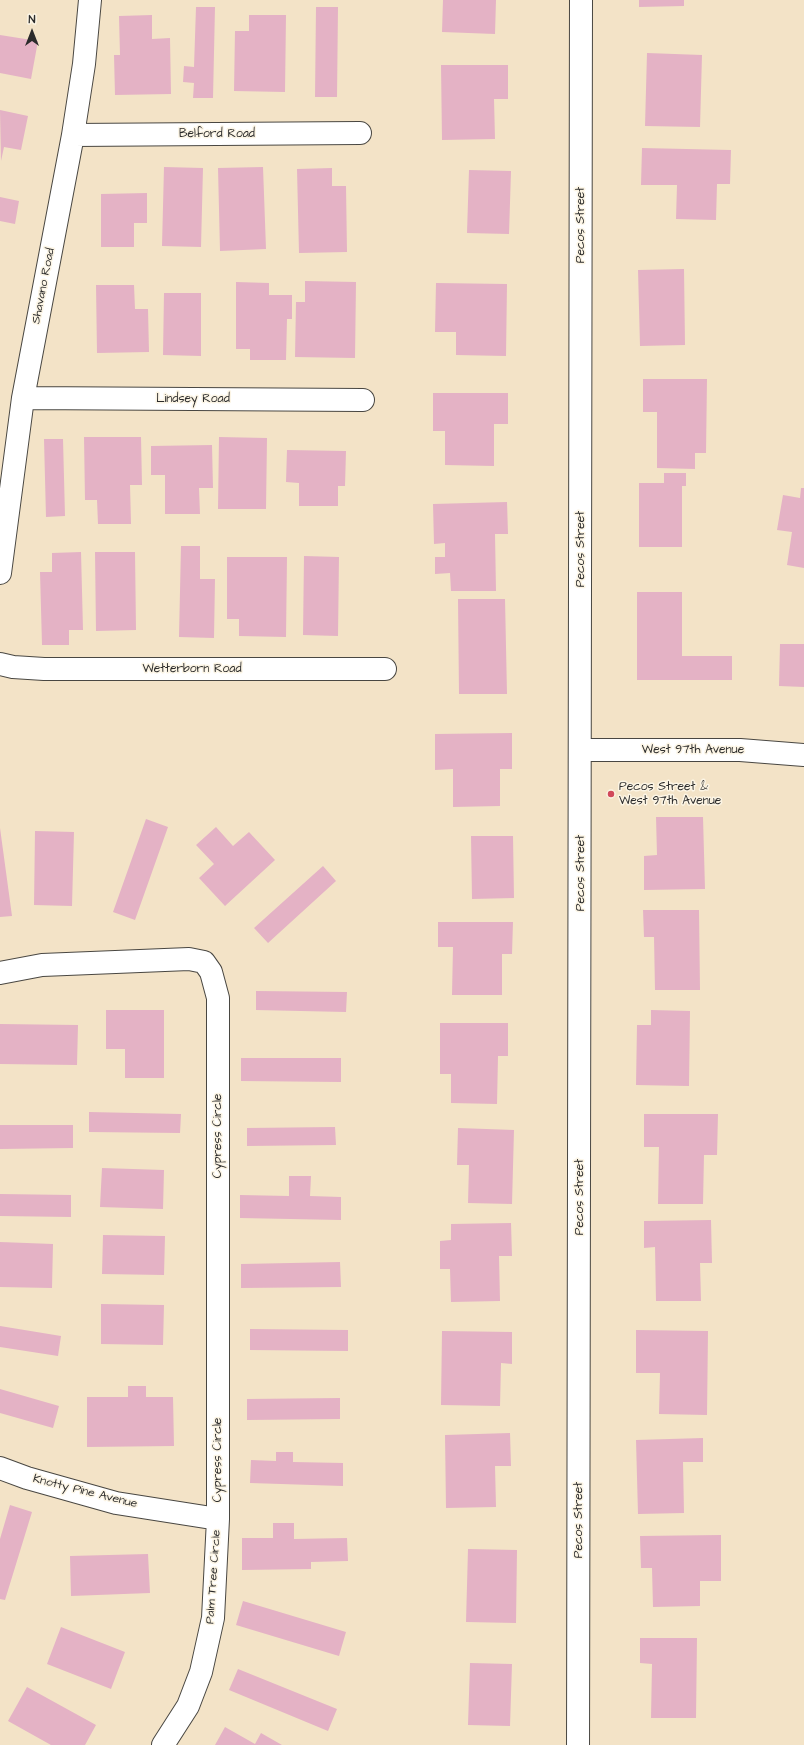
<!DOCTYPE html>
<html>
<head>
<meta charset="utf-8">
<style>
  body { margin:0 }
  #map { position:relative; width:804px; height:1745px; overflow:hidden; background:#f3e3c7; font-family:"Architects Daughter",sans-serif }
  canvas { display:block }
  .north { position:absolute; left:12px; top:12px; width:40px; height:40px; -webkit-text-stroke:3px #fcf5e5; paint-order:stroke; rotate:0deg; font-size:11px; font-weight:700; line-height:16px; text-align:center; color:#2b2b2b }
  .north::after { content:''; display:block; margin:auto; width:14px; height:18px; background:#2b2b2b; clip-path:polygon(50% 0,100% 100%,50% 72%,0 100%) }
</style>
</head>
<body>
<div id="map">
<canvas width="804" height="1745"></canvas>
<div class="north">N</div>
</div>
<script>
const c = document.querySelector('canvas').getContext('2d');
c.lineJoin = 'round';
function fillPath(path, color) { c.fillStyle = color; c.fill(path, 'evenodd'); }
const shape = rows => new Path2D(rows.map(r => 'M' + r).join(''));
function strokePath(path, color, width, dash) { c.strokeStyle = color; c.lineWidth = width; c.lineCap = dash ? 'butt' : 'round'; c.setLineDash(dash || []); c.stroke(path); }
function drawText(font, color, halo, rows, align = 'center') {
  c.font = font + ' "Architects Daughter",sans-serif'; c.lineWidth = 3; c.setLineDash([]); c.textBaseline = 'middle'; c.strokeStyle = halo; c.fillStyle = color; for (const [text, x, y, turn = 0] of rows) {
    c.save(); c.translate(x, y); c.rotate((+turn || 0) * Math.PI / 180); c.textAlign = isNaN(turn) ? turn : align; if (halo) c.strokeText(text, 0, 0); c.fillText(text, 0, 0); c.restore();
  }
}
const building = shape([
  [443,0,496,0,495,34,442,32],
  [639,0,684,0,684,6,639,7],
  [196,7,215,7,213,98,193,98,194,83,183,82,184,66,194,67],
  [316,7,338,7,337,97,315,97],
  [152,15,152,39,170,38,171,94,115,95,114,55,120,55,119,16],
  [249,15,286,15,285,92,234,91,235,31,249,31],
  [0,35,38,41,31,79,0,73],
  [647,53,702,55,700,127,645,126],
  [441,65,508,65,508,99,494,99,495,139,442,140],
  [0,110,28,116,21,150,4,147,1,161],
  [642,148,731,150,730,184,717,184,716,220,676,219,677,185,641,185],
  [164,167,203,168,201,247,162,246],
  [263,167,266,249,220,251,218,168],
  [332,168,332,186,346,186,347,252,299,253,297,169],
  [469,170,511,171,509,234,467,233],
  [147,193,147,223,134,223,134,247,101,247,101,194],
  [0,197,19,201,15,224,0,221],
  [684,269,685,345,640,346,638,270],
  [305,281,356,282,355,358,295,357,296,302,305,302],
  [236,282,269,283,269,295,292,295,292,319,287,319,286,360,250,360,250,349,236,349],
  [436,283,507,284,506,356,456,355,456,332,435,332],
  [96,285,134,285,135,309,148,309,149,352,97,353],
  [164,293,201,293,201,356,163,355],
  [643,379,707,379,706,453,695,453,695,469,657,468,657,412,643,412],
  [433,393,508,393,508,424,494,424,494,466,445,465,445,431,433,431],
  [84,437,141,437,142,485,130,485,131,524,98,524,97,500,85,500],
  [219,437,267,438,266,509,218,509],
  [44,439,63,439,65,516,46,517],
  [212,445,213,488,199,488,200,514,165,514,165,475,151,475,151,446],
  [287,450,346,451,345,486,338,486,338,506,299,506,299,483,286,482],
  [664,473,686,473,686,486,682,486,682,547,639,547,639,483,664,483],
  [801,488,804,488,804,568,787,565,792,532,777,530,783,495,800,498],
  [507,502,508,534,495,534,496,591,451,591,450,573,435,574,435,557,445,557,445,543,434,544,433,504],
  [181,546,200,546,200,579,215,579,214,638,179,637],
  [81,552,83,630,69,630,69,645,42,645,40,572,52,572,52,553],
  [95,552,135,552,136,630,96,631],
  [304,556,339,557,338,636,303,635],
  [227,557,287,557,286,637,239,636,239,619,227,619],
  [637,592,682,592,682,656,732,656,732,680,637,680],
  [458,599,505,599,507,694,459,694],
  [780,644,804,644,804,687,779,686],
  [512,733,512,769,500,769,500,806,453,807,453,769,435,770,435,734],
  [656,817,703,817,705,889,644,890,644,856,657,855],
  [146,819,168,827,135,920,113,912],
  [216,827,233,846,249,832,275,860,225,906,199,878,214,864,196,845],
  [0,828,12,916,0,917],
  [35,831,74,832,72,906,34,905],
  [471,836,513,836,514,898,472,899],
  [323,866,336,881,268,943,254,928],
  [643,910,699,910,700,990,655,990,654,937,644,937],
  [438,922,513,922,512,954,502,954,502,995,452,995,453,947,438,947],
  [256,991,347,992,346,1012,256,1010],
  [106,1010,164,1010,164,1078,125,1078,125,1049,106,1049],
  [651,1010,690,1011,689,1086,636,1085,637,1025,651,1025],
  [440,1023,508,1023,508,1056,498,1056,497,1104,451,1103,451,1074,440,1074],
  [0,1024,78,1025,77,1065,0,1064],
  [241,1058,341,1058,341,1082,241,1081],
  [89,1112,181,1114,180,1133,89,1132],
  [644,1114,718,1114,717,1155,704,1155,703,1204,658,1204,659,1147,644,1147],
  [0,1125,73,1125,73,1148,0,1149],
  [335,1127,336,1145,247,1146,247,1128],
  [458,1128,514,1130,512,1204,468,1203,469,1165,457,1165],
  [102,1168,164,1170,163,1209,100,1207],
  [289,1176,311,1176,310,1196,341,1197,341,1220,240,1218,240,1195,289,1196],
  [0,1194,71,1195,71,1217,0,1216],
  [711,1220,712,1263,700,1263,701,1301,656,1301,655,1247,644,1248,644,1221],
  [511,1223,512,1256,499,1256,500,1301,451,1302,450,1269,440,1269,440,1241,451,1240,451,1224],
  [103,1235,165,1236,164,1275,102,1274],
  [0,1242,53,1244,52,1288,0,1287],
  [340,1262,341,1287,241,1288,241,1264],
  [101,1304,164,1305,163,1345,101,1344],
  [0,1326,61,1336,58,1356,0,1347],
  [250,1329,348,1330,348,1351,250,1350],
  [636,1330,708,1331,707,1415,659,1414,660,1373,636,1373],
  [442,1331,512,1332,512,1364,501,1363,500,1406,441,1405],
  [128,1386,146,1386,146,1397,173,1397,174,1446,87,1447,87,1397,128,1397],
  [0,1389,59,1406,53,1428,0,1413],
  [340,1398,340,1419,247,1420,247,1399],
  [510,1433,511,1466,495,1466,496,1507,446,1508,445,1435],
  [703,1438,703,1462,683,1462,684,1513,638,1514,636,1440],
  [276,1452,293,1452,293,1462,343,1463,343,1486,250,1483,251,1460,276,1461],
  [10,1505,32,1512,5,1600,0,1599,0,1539],
  [273,1523,294,1523,294,1539,347,1538,348,1561,311,1562,311,1569,242,1570,242,1538,273,1538],
  [721,1535,721,1581,700,1581,700,1606,653,1607,652,1568,641,1568,640,1536],
  [468,1549,517,1550,516,1623,466,1622],
  [148,1554,150,1593,71,1596,70,1556],
  [243,1601,346,1632,339,1656,236,1625],
  [61,1627,125,1652,111,1689,47,1664],
  [640,1638,697,1638,696,1718,651,1718,652,1664,640,1663],
  [470,1663,512,1664,510,1726,468,1725],
  [238,1669,337,1709,328,1731,229,1690],
  [27,1687,96,1725,85,1745,51,1745,8,1721],
  [225,1727,255,1744,261,1733,282,1745,215,1745]
]);
const minor = shape([
  [73,135,360,133],
  [23,398,363,400],
  [0,573,23,398,73,135,84,64,90,0],
  [0,664,13,667,44,669,385,669],
  [581,750,740,750,804,755],
  [0,973,42,965,189,959,204,962,211,972,218,998,218,1519,213,1618,201,1672,188,1706,163,1745],
  [0,1468,27,1478,116,1503,218,1519]
]);
const tertiary = shape([
  [578,1745,581,0]
]);
const markers = [
  [611,794,4,"#d1495b"]
];
const streetNames = [
  ["Belford Road",217,134],
  ["Pecos Street",581,225,-90],
  ["Shavano Road",44,286,-79],
  ["Lindsey Road",193,399],
  ["Pecos Street",581,549,-90],
  ["Wetterborn Road",192,669],
  ["West 97th Avenue",693,750],
  ["Pecos Street",581,873,-90],
  ["Cypress Circle",218,1136,-90],
  ["Pecos Street",580,1197,-90],
  ["Cypress Circle",218,1460,-90],
  ["Knotty Pine Avenue",85,1492,14],
  ["Pecos Street",579,1520,-90],
  ["Palm Tree Circle",214,1577,-86]
];
const poiNames = [
  ["Pecos Street &",619,787],
  ["West 97th Avenue",619,801]
];
fillPath(building, '#e4b2c5');
strokePath(minor, '#494742', 24);
strokePath(tertiary, '#494742', 24);
strokePath(minor, '#fff', 22);
strokePath(tertiary, '#fff', 22);
for (const [x, y, r, color] of markers) { const dot = new Path2D(); dot.arc(x, y, r, 0, 2 * Math.PI); c.fillStyle = color; c.fill(dot); strokePath(dot, '#fcf5e5', 1.5); }
drawText('12px', '#2b2b2b', '#fcf5e5', streetNames);
drawText('12px', '#2b2b2b', '#fcf5e5', poiNames, 'left');
</script>
</body>
</html>
